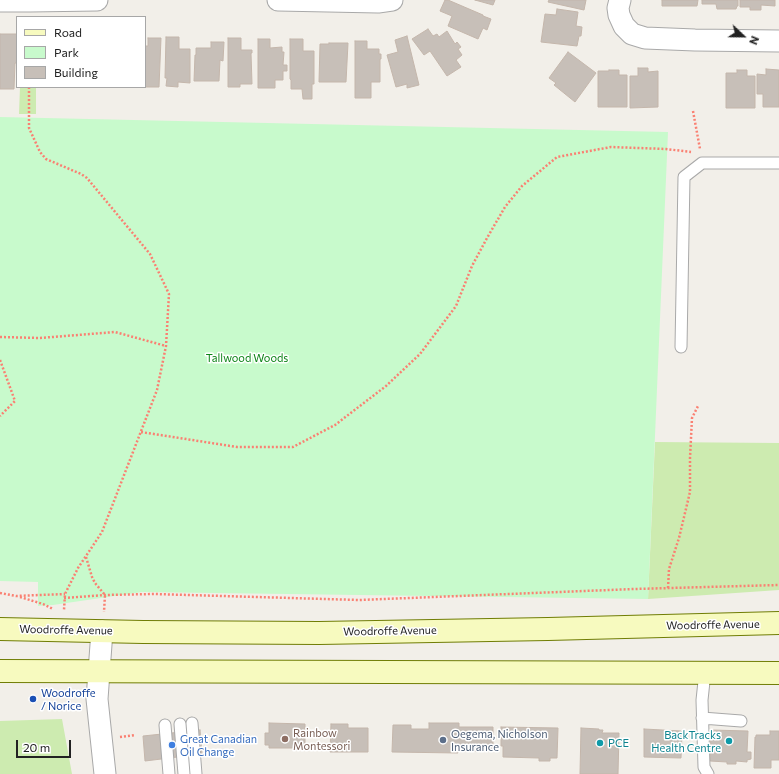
<!DOCTYPE html>
<html>
<head>
<meta charset="utf-8">
<style>
  body { margin:0 }
  #map { position:relative; width:779px; height:774px; overflow:hidden; background:#f2efe9; font-family:Commissioner,sans-serif }
  canvas { display:block }
  .legend { position:absolute; left:16px; top:16px; width:130px; height:72px; box-sizing:border-box; background:#fff; border:1px solid #a7a7a7; margin:0; padding:5px 7px; list-style:none; font-size:12px; color:#222 }
  .legend li { display:flex; align-items:center; gap:8px; height:20px }
  .legend b { width:20px; border:1px solid #a7a7a7 }
  .north { position:absolute; left:723px; top:16px; width:40px; height:40px; -webkit-text-stroke:3px #fff; paint-order:stroke; rotate:112deg; font-size:11px; font-weight:700; line-height:16px; text-align:center; color:#222 }
  .north::after { content:''; display:block; margin:auto; width:14px; height:18px; background:#222; clip-path:polygon(50% 0,100% 100%,50% 72%,0 100%) }
  .scale { position:absolute; left:16px; top:740px; width:55px; height:18px; box-sizing:border-box; border:2px solid #222; border-top:0; padding-left:5px; font-size:12px; line-height:14px; white-space:nowrap; color:#222; -webkit-text-stroke:3px #fff; paint-order:stroke }
</style>
</head>
<body>
<div id="map">
<canvas width="779" height="774"></canvas>
<ul class="legend">
<li><b style="height:5px;background:#f7fabf"></b>Road</li>
<li><b style="height:11px;background:#c8facc"></b>Park</li>
<li><b style="height:11px;background:#c7bfb8"></b>Building</li>
</ul>
<div class="north">N</div>
<div class="scale">20 m</div>
</div>
<script>
const c = document.querySelector('canvas').getContext('2d');
c.lineJoin = 'round';
function fillPath(path, color) { c.fillStyle = color; c.fill(path, 'evenodd'); }
const shape = rows => new Path2D(rows.map(r => 'M' + r).join(''));
function strokePath(path, color, width, dash) { c.strokeStyle = color; c.lineWidth = width; c.lineCap = dash ? 'butt' : 'round'; c.setLineDash(dash || []); c.stroke(path); }
function drawText(font, color, halo, rows, align = 'center') {
  c.font = font + ' Commissioner,sans-serif'; c.lineWidth = 3; c.setLineDash([]); c.textBaseline = 'middle'; c.strokeStyle = halo; c.fillStyle = color; for (const [text, x, y, turn = 0] of rows) {
    c.save(); c.translate(x, y); c.rotate((+turn || 0) * Math.PI / 180); c.textAlign = isNaN(turn) ? turn : align; if (halo) c.strokeText(text, 0, 0); c.fillText(text, 0, 0); c.restore();
  }
}
const grass = shape([
  [20,87,36,87,36,114,19,114],
  [655,442,779,443,779,590,648,599],
  [62,719,72,774,0,774,0,721]
]);
const park = shape([
  [0,117,668,132,648,599,142,592,53,605,38,606,38,582,0,581]
]);
const building = shape([
  [445,0,448,0,483,15,483,16,491,19,487,30,483,28,478,39,448,26,452,16,440,11,445,0],
  [475,0,495,0,493,5,475,0],
  [549,0,586,0,584,10,548,2,549,0],
  [662,0,698,0,697,6,662,6,662,0],
  [702,0,738,0,738,6,737,6,736,9,717,9,716,4,702,4,702,0],
  [740,0,775,0,775,6,761,5,761,10,750,10,750,7,740,7,740,0],
  [557,9,578,12,576,26,582,27,581,36,579,36,577,46,541,42,545,14,556,15,557,9],
  [428,29,433,36,437,34,439,37,447,31,455,44,457,42,461,47,458,49,462,55,456,60,461,67,447,76,430,51,424,55,412,39,428,29],
  [0,34,17,34,17,63,15,63,14,89,0,89,0,34],
  [407,36,419,85,407,88,407,84,396,87,387,55,398,52,395,40,407,36],
  [166,37,179,37,179,49,190,49,190,83,178,82,178,87,166,86,167,78,165,78,166,37],
  [148,38,161,38,159,87,143,87,145,87,145,46,148,46,148,38],
  [228,38,241,38,241,50,252,50,252,53,251,53,252,84,240,84,240,87,228,87,228,38],
  [258,39,270,39,270,48,282,47,282,52,284,52,283,65,287,65,287,71,283,71,283,80,275,80,275,88,258,88,258,39],
  [290,39,303,39,303,51,314,51,314,84,312,84,312,99,303,99,302,89,291,89,291,80,290,79,290,39],
  [355,41,367,41,367,49,379,49,379,54,381,54,381,59,380,59,380,82,371,82,371,98,355,98,355,41],
  [211,42,224,42,223,61,220,60,219,81,194,81,195,55,196,55,196,48,211,48,211,42],
  [329,43,348,43,346,82,319,82,320,44,329,44,329,43],
  [568,52,596,73,575,102,554,85,556,83,549,78,568,52],
  [638,68,648,68,648,72,658,71,658,107,630,108,630,76,638,76,638,68],
  [766,69,779,70,779,107,763,107,763,94,757,94,757,74,766,75,766,69],
  [609,70,619,70,619,75,627,75,627,107,598,107,598,71,609,71,609,70],
  [737,70,747,70,747,76,755,76,755,108,726,108,726,73,737,73,737,70],
  [269,723,305,724,305,748,269,748,269,745,265,745,265,733,269,733,269,723],
  [429,723,459,723,459,727,493,727,493,751,458,751,458,753,392,752,393,725,411,725,411,729,429,729,429,723],
  [331,724,348,724,348,728,368,728,368,752,330,752,331,724],
  [501,727,558,728,557,758,550,758,550,761,539,761,539,758,503,757,503,746,501,746,501,727],
  [581,728,599,729,599,730,603,730,602,733,619,733,618,774,580,774,581,728],
  [644,729,681,731,681,734,682,734,681,758,644,757,644,729],
  [200,730,202,754,145,761,143,736,200,730],
  [711,730,748,731,747,752,751,752,751,759,747,760,747,762,736,761,736,764,727,764,727,762,710,761,711,730],
  [770,731,779,731,779,760,771,760,771,768,754,768,755,737,756,737,756,735,770,735,770,731]
]);
const path = shape([
  [29,87,29,128,40,152,46,159,81,174,87,178,150,254,169,294,166,346,157,390,102,532,78,568,65,594,64,610],
  [693,111,700,149],
  [0,337,40,338,115,332,166,346],
  [0,360,15,401,0,416],
  [141,432,237,447,293,447,335,425,386,386,420,354,456,306,472,266,487,238,505,207,522,186,557,157,611,147,666,149,691,152],
  [86,557,92,577,95,583,105,595,104,612],
  [668,588,669,569,679,538,690,492,690,458,692,418,698,406],
  [0,593,16,596,65,594],
  [20,597,43,604,53,609],
  [64,598,105,595,154,594,359,600,634,589,779,585],
  [120,737,135,735]
]);
const service = shape([
  [681,347,684,177,702,163,779,163],
  [705,672,702,700,704,767,708,774],
  [702,718,741,721],
  [192,723,196,774],
  [180,724,184,774],
  [165,725,169,774]
]);
const minor = shape([
  [278,0,378,2,392,0],
  [620,0,618,8,619,15,624,26,632,34,645,38,695,40,779,41],
  [0,1,30,1,97,0],
  [102,631,97,699,105,774]
]);
const secondary = shape([
  [0,629,143,632,319,633,548,629,779,623],
  [0,671,779,673]
]);
const markers = [
  [33,699,4,"#1a4fb4"],
  [285,739,4,"#8d6e63"],
  [443,740,4,"#5c6f8a"],
  [729,741,4,"#0f9aa8"],
  [600,743,4,"#0f9aa8"],
  [172,745,4,"#3f7fe0"]
];
const parkNames = [
  ["Tallwood Woods",247,358]
];
const streetNames = [
  ["Woodroffe Avenue",713,625,-1],
  ["Woodroffe Avenue",66,630,1],
  ["Woodroffe Avenue",390,631,-1]
];
const transitNames = [
  ["Woodroffe",41,693],
  ["/ Norice",41,706]
];
const educationNames = [
  ["Rainbow",293,733],
  ["Montessori",293,746]
];
const serviceNames = [
  ["Oegema, Nicholson",451,734],
  ["Insurance",451,747]
];
const cultureNames = [
  ["BackTracks",721,735],
  ["Health Centre",721,748],
  ["PCE",608,743,"left"]
];
const shopNames = [
  ["Great Canadian",180,739],
  ["Oil Change",180,752]
];
fillPath(grass, '#cdebb0');
fillPath(park, '#c8facc');
fillPath(building, '#c7bfb8');
strokePath(building, '#c4b6ab', 1);
strokePath(service, '#a9a9a9', 13);
strokePath(minor, '#a9a9a9', 23);
strokePath(secondary, '#707d05', 24);
strokePath(path, '#fa8072', 2.5, [2, 2]);
strokePath(service, '#fff', 11);
strokePath(minor, '#fff', 21);
strokePath(secondary, '#f7fabf', 22);
for (const [x, y, r, color] of markers) { const dot = new Path2D(); dot.arc(x, y, r, 0, 2 * Math.PI); c.fillStyle = color; c.fill(dot); strokePath(dot, '#fff', 1.5); }
drawText('11px', '#0c8416', '#fff', parkNames);
drawText('11px', '#222', '#fff', streetNames);
drawText('11px', '#164399', '#fff', transitNames, 'left');
drawText('11px', '#785e54', '#fff', educationNames, 'left');
drawText('11px', '#4e5e75', '#fff', serviceNames, 'left');
drawText('11px', '#0d838f', '#fff', cultureNames, 'right');
drawText('11px', '#366cbe', '#fff', shopNames, 'left');
</script>
</body>
</html>
